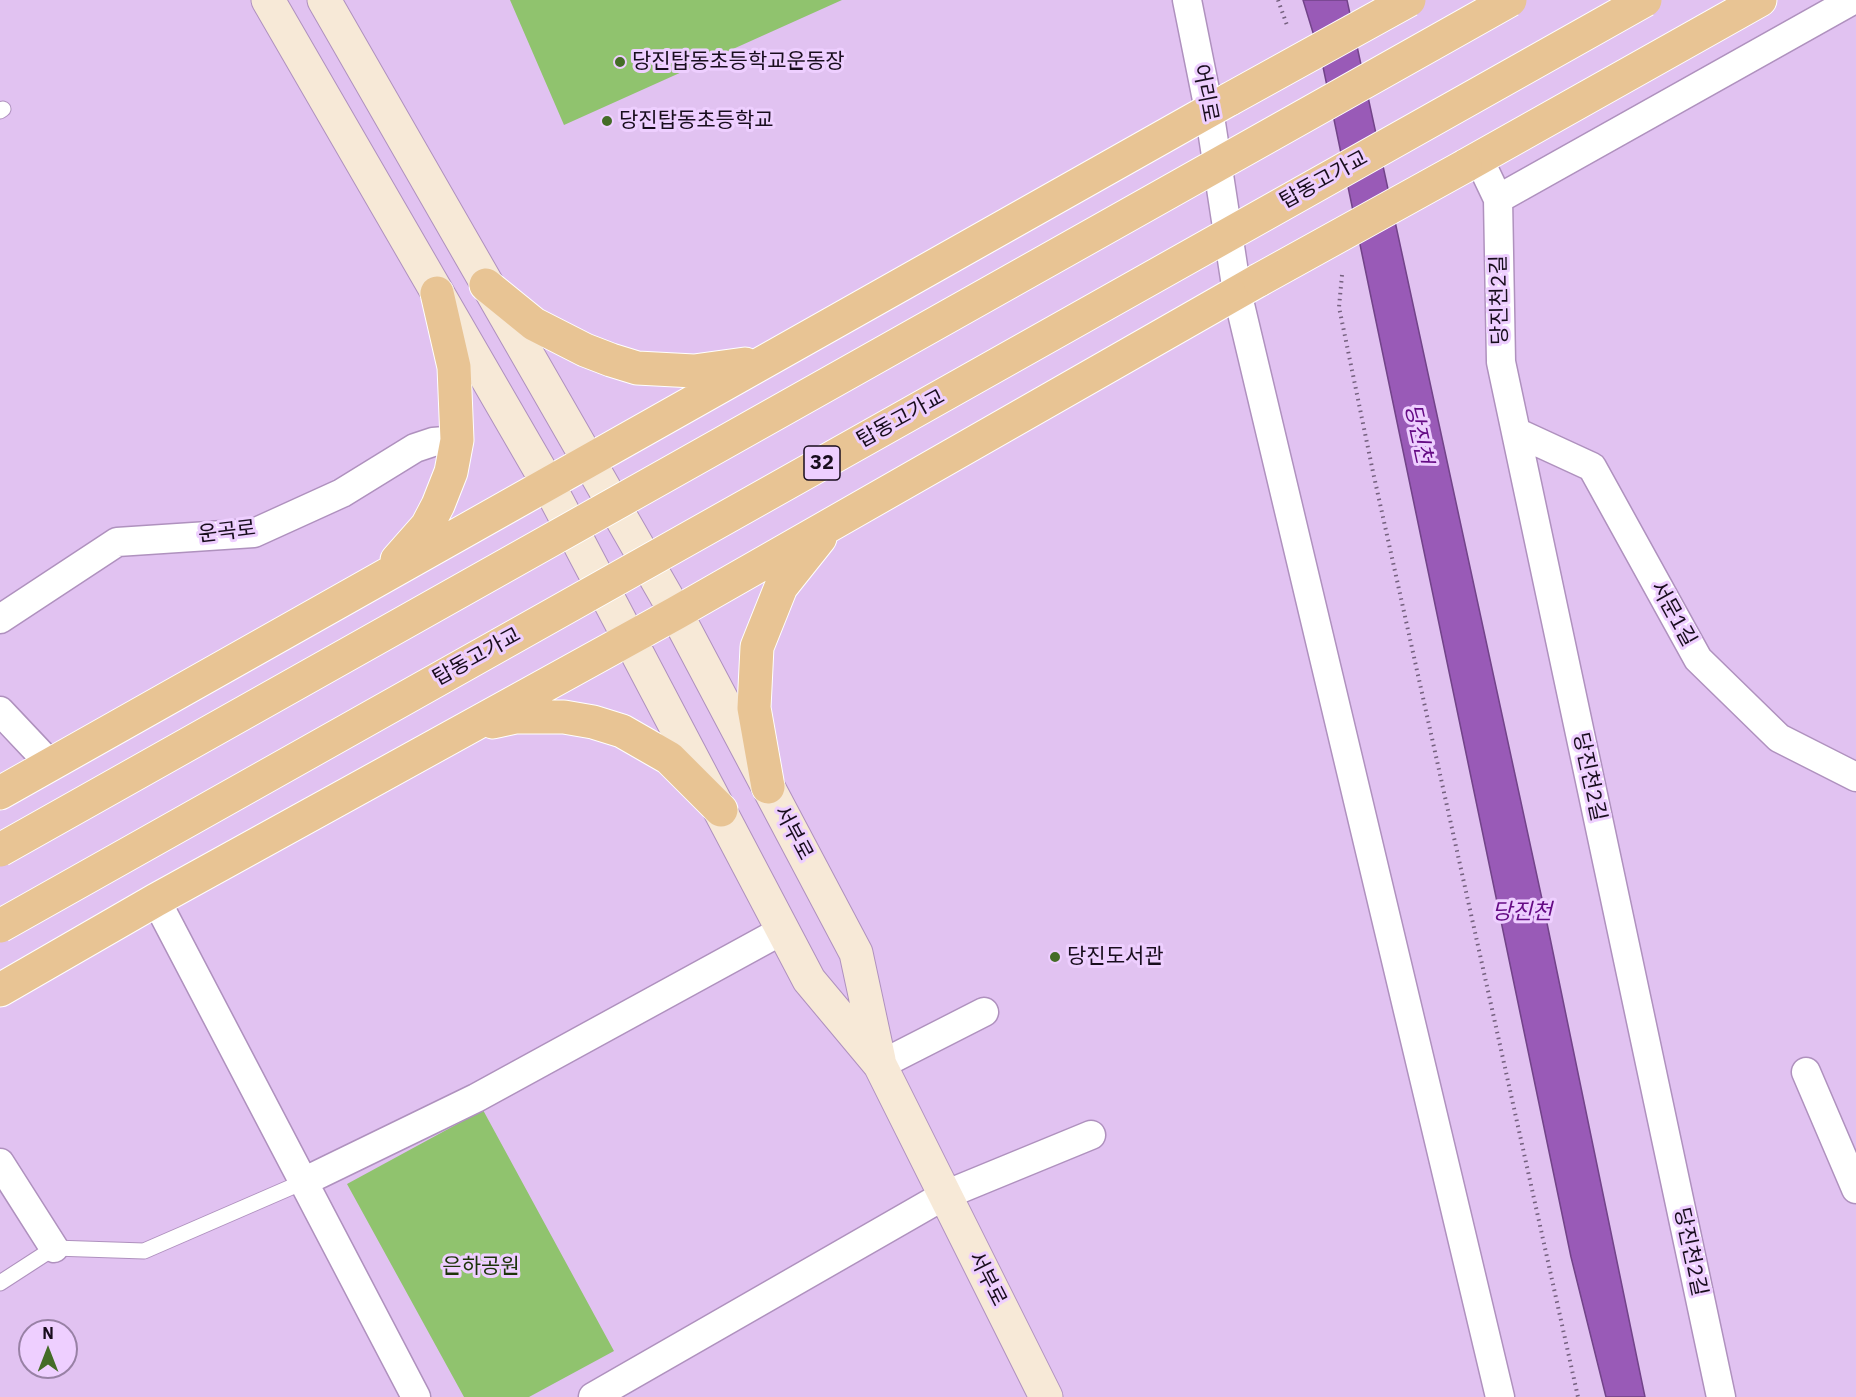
<!DOCTYPE html>
<html>
<head>
<meta charset="utf-8">
<style>
  body { margin:0 }
  #map { position:relative; width:1856px; height:1397px; overflow:hidden; background:#e1c2f1; font-family:"IBM Plex Sans",sans-serif }
  canvas { display:block }
  .north { position:absolute; left:18px; top:1319px; width:60px; height:60px; box-sizing:border-box; background:#eecfff; border:2px solid #9881a5; border-radius:50%; rotate:0deg; font-size:16px; font-weight:700; line-height:24px; text-align:center; color:#180d1d }
  .north::after { content:''; display:block; margin:auto; width:21px; height:27px; background:#446c27; clip-path:polygon(50% 0,100% 100%,50% 72%,0 100%) }
</style>
</head>
<body>
<div id="map">
<canvas width="1856" height="1397"></canvas>
<div class="north">N</div>
</div>
<script>
const c = document.querySelector('canvas').getContext('2d');
c.lineJoin = 'round';
function fillPath(path, color) { c.fillStyle = color; c.fill(path, 'evenodd'); }
const shape = rows => new Path2D(rows.map(r => 'M' + r).join(''));
function strokePath(path, color, width, dash) { c.strokeStyle = color; c.lineWidth = width; c.lineCap = dash ? 'butt' : 'round'; c.setLineDash(dash || []); c.stroke(path); }
function drawText(font, color, halo, rows, align = 'center') {
  c.font = font + ' "IBM Plex Sans","Noto Sans KR",sans-serif'; c.lineWidth = 6; c.setLineDash([]); c.textBaseline = 'middle'; c.strokeStyle = halo; c.fillStyle = color; for (const [text, x, y, turn = 0] of rows) {
    c.save(); c.translate(x, y); c.rotate((+turn || 0) * Math.PI / 180); c.textAlign = isNaN(turn) ? turn : align; if (halo) c.strokeText(text, 0, 0); c.fillText(text, 0, 0); c.restore();
  }
}
const green = shape([
  [510,0,842,0,564,125],
  [483,1110,614,1351,529,1397,464,1397,347,1184]
]);
const water = shape([
  [1303,0,1347,0,1542,899,1645,1397,1606,1397,1571,1257,1322,62,1303,0]
]);
const path = shape([
  [1278,0,1288,28],
  [1342,275,1339,307,1373,472,1578,1397]
]);
const service = shape([
  [0,111,3,109],
  [0,1283,54,1248,144,1251,303,1182]
]);
const minor = shape([
  [1187,0,1209,110,1237,292,1500,1397],
  [1478,157,1498,199,1501,362,1721,1397],
  [1498,199,1853,0],
  [1516,432,1592,467,1698,659,1779,738,1856,777],
  [0,619,117,542,254,533,342,493,415,448,433,442,457,440],
  [0,711,50,764],
  [156,900,416,1397],
  [880,1065,984,1012],
  [1806,1072,1856,1189],
  [0,1163,54,1248],
  [303,1182,476,1098,783,930],
  [593,1397,945,1195,1091,1135]
]);
const secondary = shape([
  [268,0,547,482,809,980,880,1065,1046,1397],
  [324,0,676,613,856,953,879,1060]
]);
const trunk = shape([
  [1465,166,1760,0],
  [486,285,534,324,585,350,611,360,637,368,694,371,745,364],
  [397,560,427,526,438,505,451,472,457,440,454,367,437,293],
  [493,722,516,717,564,717,593,722,622,731,669,758,721,810],
  [768,787,754,708,757,647,781,587,820,538],
  [0,793,1230,99],
  [0,990,156,900,676,613,1259,280]
]);
const trunkBridge = shape([
  [1230,99,1409,0],
  [1259,280,1465,166],
  [0,850,1510,0],
  [0,926,1645,0]
]);
const markers = [
  [620,62,6,"#446c27"],
  [607,121,6,"#446c27"],
  [1055,957,6,"#446c27"]
];
const shields = [
  [822,463,36]
];
const shieldNames = [
  ["32",822,463]
];
const poiNames = [
  ["당진탑동초등학교운동장",632,62],
  ["당진탑동초등학교",619,121],
  ["당진도서관",1067,957]
];
const streetNames = [
  ["어리로",1205,93,79],
  ["탑동고가교",1324,180,-29],
  ["당진천2길",1500,300,-91],
  ["탑동고가교",901,419,-29],
  ["운곡로",227,532,-7],
  ["서문1길",1673,614,61],
  ["탑동고가교",477,657,-29],
  ["당진천2길",1589,777,78],
  ["서부로",793,833,62],
  ["당진천2길",1690,1252,78],
  ["서부로",987,1279,63]
];
const parkNames = [
  ["은하공원",481,1267]
];
const waterNames = [
  ["당진천",1418,434,78],
  ["당진천",1522,913]
];
fillPath(green, '#90c36e');
fillPath(water, '#995ab7');
strokePath(water, '#724389', 1.5);
strokePath(service, '#af91be', 17);
strokePath(minor, '#af91be', 31);
strokePath(secondary, '#af91be', 35);
strokePath(trunk, '#fff', 35);
strokePath(path, '#74607e', 4, [1.5, 4.5]);
strokePath(service, '#fff', 15);
strokePath(minor, '#fff', 28);
strokePath(secondary, '#f7e9d7', 33);
strokePath(trunk, '#e8c494', 33);
strokePath(trunkBridge, '#fff', 35, []);
strokePath(trunkBridge, '#e8c494', 33);
for (const [x, y, r, color] of markers) { const dot = new Path2D(); dot.arc(x, y, r, 0, 2 * Math.PI); c.fillStyle = color; c.fill(dot); strokePath(dot, '#eecfff', 2); }
for (const [x, y, w] of shields) { const box = new Path2D(); box.roundRect(x - w / 2, y - 17, w, 34, 4.5); c.fillStyle = '#eecfff'; c.fill(box); strokePath(box, '#180d1d', 1.5); }
drawText('bold 20px', '#180d1d', null, shieldNames);
drawText('21px', '#180d1d', '#eecfff', poiNames, 'left');
drawText('21px', '#180d1d', '#eecfff', streetNames);
drawText('21px', '#1c3409', '#eecfff', parkNames);
drawText('italic 22px', '#650b85', '#eecfff', waterNames);
</script>
</body>
</html>
